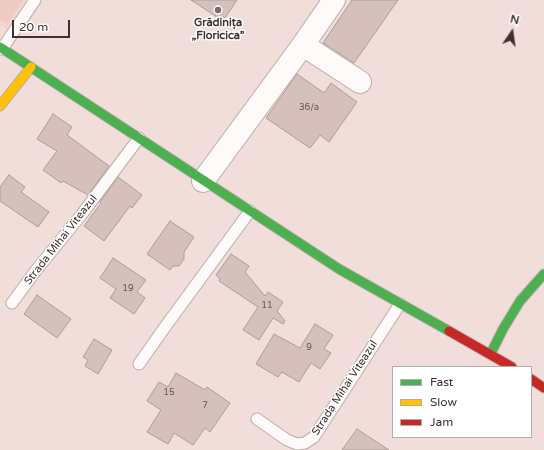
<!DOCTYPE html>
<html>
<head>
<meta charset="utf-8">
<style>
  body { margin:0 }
  #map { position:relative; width:544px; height:450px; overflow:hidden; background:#f1ddd9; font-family:"Varela Round",sans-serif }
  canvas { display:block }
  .legend { position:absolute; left:392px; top:366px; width:140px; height:72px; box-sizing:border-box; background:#fff; border:1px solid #b2adab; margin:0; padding:5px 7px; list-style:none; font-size:12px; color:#3f312e }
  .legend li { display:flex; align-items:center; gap:8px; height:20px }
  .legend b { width:20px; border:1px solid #b2adab }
  .north { position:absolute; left:492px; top:12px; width:40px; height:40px; -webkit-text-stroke:3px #fff; paint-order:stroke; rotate:13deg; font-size:11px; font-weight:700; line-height:16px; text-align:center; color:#3f312e }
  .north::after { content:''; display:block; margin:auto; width:14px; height:18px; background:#3f312e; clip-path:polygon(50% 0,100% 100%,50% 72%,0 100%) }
  .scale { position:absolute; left:12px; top:20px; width:58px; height:18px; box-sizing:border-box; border:2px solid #3f312e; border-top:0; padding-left:5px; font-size:12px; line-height:14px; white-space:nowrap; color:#3f312e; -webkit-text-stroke:3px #fff; paint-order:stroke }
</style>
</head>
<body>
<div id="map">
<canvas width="544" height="450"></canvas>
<ul class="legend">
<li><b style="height:5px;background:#4caf50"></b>Fast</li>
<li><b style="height:5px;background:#ffc107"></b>Slow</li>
<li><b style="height:5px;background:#c62828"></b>Jam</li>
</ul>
<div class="north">N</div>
<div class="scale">20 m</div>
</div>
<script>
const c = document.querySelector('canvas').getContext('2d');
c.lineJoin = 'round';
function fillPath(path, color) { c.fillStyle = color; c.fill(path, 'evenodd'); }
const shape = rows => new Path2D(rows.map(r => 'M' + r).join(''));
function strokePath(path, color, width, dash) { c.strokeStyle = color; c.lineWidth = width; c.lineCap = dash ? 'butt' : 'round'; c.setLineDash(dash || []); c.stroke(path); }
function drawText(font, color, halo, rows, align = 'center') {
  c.font = font + ' "Varela Round",sans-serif'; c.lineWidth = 3; c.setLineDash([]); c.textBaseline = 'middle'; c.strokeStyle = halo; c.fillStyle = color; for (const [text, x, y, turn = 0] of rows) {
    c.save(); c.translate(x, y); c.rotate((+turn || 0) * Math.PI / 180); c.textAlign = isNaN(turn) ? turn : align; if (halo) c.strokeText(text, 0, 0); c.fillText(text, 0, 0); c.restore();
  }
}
const built = shape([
  [0,0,26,0,7,29,0,25]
]);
const green = shape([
  [0,0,23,0,7,24,0,19]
]);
const building = shape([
  [191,0,237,0,223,21,191,0],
  [352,0,398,0,354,63,323,43,352,0],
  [297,74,324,93,331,83,357,102,329,142,320,135,310,148,266,118,297,74],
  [53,114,72,127,67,135,109,166,88,195,63,181,61,183,43,170,57,151,37,139,53,114],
  [9,175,25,187,21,192,49,212,38,227,0,201,0,187,9,175],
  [118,177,142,195,132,208,130,206,104,241,84,226,101,203,100,202,118,177],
  [170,221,194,237,184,252,184,259,179,266,173,266,170,270,147,254,170,221],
  [231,254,249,266,245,272,265,296,268,292,283,302,277,311,285,321,283,324,273,318,259,340,243,330,258,307,219,281,220,279,216,275,231,254],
  [113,258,146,280,137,292,145,298,134,314,110,298,116,289,100,278,113,258],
  [37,295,71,319,57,338,24,314,37,295],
  [315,324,333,335,324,349,331,353,320,369,311,363,299,382,282,372,278,377,256,364,274,334,300,348,315,324],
  [94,339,112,350,98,374,85,366,88,360,83,357,94,339],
  [176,373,205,390,207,387,230,403,210,432,205,428,193,445,174,433,168,444,147,432,161,410,147,401,159,382,168,387,176,373],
  [357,429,389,450,342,450,357,429]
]);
const lane = shape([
  [2,49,35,0],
  [12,303,37,269,82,214,139,138],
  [139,364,165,327,250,211],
  [257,419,287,440,297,444,305,443,314,437,400,304]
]);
const street = shape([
  [303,45,360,82],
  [203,181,303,45,334,0]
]);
const fast = shape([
  [0,47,339,269,449,331],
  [491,353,503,329,520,301,544,274]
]);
const slow = shape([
  [0,106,31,67]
]);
const jam = shape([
  [449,331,512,367],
  [531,379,544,388]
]);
const markers = [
  [218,10,4,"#7d6d6a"]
];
const numberNames = [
  ["36/a",309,108],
  ["19",128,289],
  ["11",267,306],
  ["9",309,348],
  ["15",169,393],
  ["7",205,406]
];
const poiNames = [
  ["Grădinița",218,23],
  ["„Floricica”",218,36]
];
const streetNames = [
  ["Strada Mihai Viteazul",61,240,-52],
  ["Strada Mihai Viteazul",345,388,-57]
];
fillPath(built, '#f4d4cc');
fillPath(green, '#edcac2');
fillPath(building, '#d5c0bc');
strokePath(building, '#ac9d9a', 1);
strokePath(lane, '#bcada9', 13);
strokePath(street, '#bcada9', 24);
strokePath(fast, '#bcada9', 11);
strokePath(slow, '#bcada9', 11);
strokePath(jam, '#bcada9', 11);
strokePath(lane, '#fdfaf9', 11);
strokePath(street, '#fdfaf9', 22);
strokePath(fast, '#4caf50', 9);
strokePath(slow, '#ffc107', 9);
strokePath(jam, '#c62828', 9);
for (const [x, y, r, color] of markers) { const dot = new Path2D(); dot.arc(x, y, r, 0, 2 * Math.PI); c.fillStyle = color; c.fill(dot); strokePath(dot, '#fff', 1.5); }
drawText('9px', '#645552', null, numberNames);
drawText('bold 11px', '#3f312e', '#fff', poiNames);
drawText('11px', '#3f312e', '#fff', streetNames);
</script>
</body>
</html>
